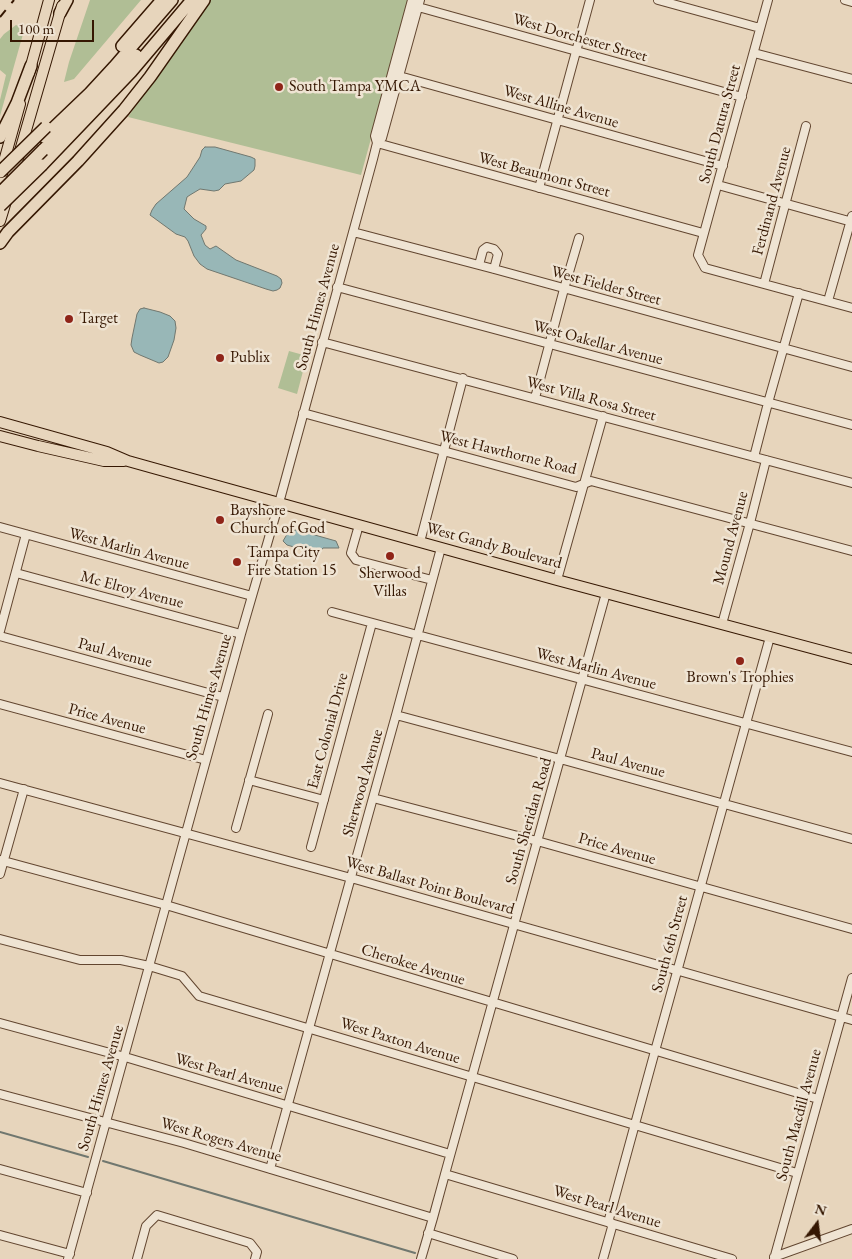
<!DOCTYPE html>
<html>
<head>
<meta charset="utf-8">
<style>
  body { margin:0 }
  #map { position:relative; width:852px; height:1259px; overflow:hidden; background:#e7d5bc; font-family:"EB Garamond",serif }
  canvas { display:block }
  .north { position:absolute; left:792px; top:1199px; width:50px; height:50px; -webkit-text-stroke:4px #efe4d3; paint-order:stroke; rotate:15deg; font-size:14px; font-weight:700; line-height:20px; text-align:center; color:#351702 }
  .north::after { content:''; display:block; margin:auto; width:18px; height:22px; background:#351702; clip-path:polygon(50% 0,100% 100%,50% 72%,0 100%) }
  .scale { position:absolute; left:10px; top:20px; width:84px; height:22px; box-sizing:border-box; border:2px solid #351702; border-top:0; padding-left:6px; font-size:15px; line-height:18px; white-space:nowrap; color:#351702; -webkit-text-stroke:4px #efe4d3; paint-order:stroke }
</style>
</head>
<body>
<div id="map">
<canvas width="852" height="1259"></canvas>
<div class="north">N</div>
<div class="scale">100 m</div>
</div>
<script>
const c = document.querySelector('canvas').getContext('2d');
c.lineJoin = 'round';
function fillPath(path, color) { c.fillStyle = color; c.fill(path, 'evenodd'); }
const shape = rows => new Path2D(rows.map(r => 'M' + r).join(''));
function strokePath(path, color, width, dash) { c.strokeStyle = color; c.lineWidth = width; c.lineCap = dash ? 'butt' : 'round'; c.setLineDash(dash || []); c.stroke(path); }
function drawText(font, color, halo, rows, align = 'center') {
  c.font = font + ' "EB Garamond",serif'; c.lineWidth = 5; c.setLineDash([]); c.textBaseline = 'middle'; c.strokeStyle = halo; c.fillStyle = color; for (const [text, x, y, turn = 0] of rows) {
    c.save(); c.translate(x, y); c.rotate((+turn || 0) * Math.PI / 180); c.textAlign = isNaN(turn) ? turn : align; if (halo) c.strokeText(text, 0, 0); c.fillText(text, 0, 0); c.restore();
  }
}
const green = shape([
  [90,0,141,0,74,79,64,82,69,62],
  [209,0,409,0,361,175,128,117],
  [16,25,21,27,23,34,0,116,0,100,6,75,0,70,0,39,4,34],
  [289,351,307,356,297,394,278,388]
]);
const water = shape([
  [205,147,215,147,251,157,255,159,255,166,254,170,241,181,225,184,219,190,214,191,200,189,190,195,187,197,184,209,194,219,206,226,206,229,201,235,205,245,210,249,216,246,236,260,277,276,281,279,282,283,280,288,277,290,273,291,266,289,207,269,200,264,194,256,188,241,185,237,176,234,150,215,152,210,156,204,187,177,200,157,202,150,205,147],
  [144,308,160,312,170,316,175,321,176,328,174,340,168,357,163,362,159,363,140,355,134,352,131,345,132,338,137,314,140,309,144,308],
  [297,530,336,541,339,548,323,548,318,554,287,545,283,541,289,531,297,530]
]);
const stream = shape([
  [0,1132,88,1157],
  [103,1161,415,1253]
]);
const minor = shape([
  [658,0,760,28],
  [768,0,698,255,705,268,852,308],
  [845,0,852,2],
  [411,5,742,97],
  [754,53,852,79],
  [392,74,723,166],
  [377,143,703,233],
  [377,143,375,136,412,0],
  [718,185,852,222],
  [539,188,590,0],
  [353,232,494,269,852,367],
  [479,265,483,250,487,247,494,249,498,254,494,269],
  [764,284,806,126],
  [337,287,852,425],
  [828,301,852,216],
  [322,342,852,483],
  [535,398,564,289,579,238],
  [303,413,576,487,591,481,852,551],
  [754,457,768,403,799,293],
  [359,525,351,553,356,560,432,580],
  [0,527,252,596],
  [420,542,463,378],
  [16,573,241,634],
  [557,580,603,416],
  [332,612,852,752],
  [722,624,750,523,766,460],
  [0,631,26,534],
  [0,636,223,697],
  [0,704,206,760],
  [396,715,560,759,852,839],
  [249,780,324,800],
  [0,783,351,878,852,1020],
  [373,798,537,841,852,929],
  [236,828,268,714],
  [311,847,372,623],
  [0,860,166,905,818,1099],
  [0,874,24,789],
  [0,939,80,960,121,960,149,966,182,976,199,996,797,1173],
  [0,1023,125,1057,450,1154],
  [0,1094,184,1143,433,1218],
  [0,1169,87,1193],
  [270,1169,396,715,441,548],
  [445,1174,732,1259],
  [428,1233,513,1259],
  [0,1235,70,1254],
  [774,1257,852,1229],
  [68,1259,241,634,279,503,373,159,377,143,382,138,420,0],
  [137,1259,146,1226,157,1215,250,1243,257,1252,255,1259],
  [421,1259,433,1218,445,1174,606,593],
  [603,1259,612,1227,609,1219,655,1051,770,637],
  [774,1259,852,978]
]);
const major = shape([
  [29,73,49,0],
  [1,172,20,104],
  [11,182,62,6],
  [0,221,7,198],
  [0,422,107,452,128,461,153,468,557,580,852,659],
  [0,436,38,446,104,461,124,461]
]);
const highway = shape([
  [60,13,67,0],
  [122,46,162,0],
  [0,137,17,103,31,66],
  [44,137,90,93,114,67,172,0],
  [43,150,87,107,136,55],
  [42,165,131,72,192,0],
  [0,243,8,232,78,161,124,110,150,77,204,0]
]);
const rail = shape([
  [0,17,14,0]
]);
const highwayBridge = shape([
  [0,172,46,127],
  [0,193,43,150],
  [0,206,42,165]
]);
const markers = [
  [279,87,5,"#8f2418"],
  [69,319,5,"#8f2418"],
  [220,358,5,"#8f2418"],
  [220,520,5,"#8f2418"],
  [390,556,5,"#8f2418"],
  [237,562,5,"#8f2418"],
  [740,661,5,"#8f2418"]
];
const streetNames = [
  ["West Dorchester Street",580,38,16],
  ["West Alline Avenue",561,107,16],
  ["South Datura Street",720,124,-75],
  ["West Beaumont Street",544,175,15],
  ["Ferdinand Avenue",772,201,-75],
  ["West Fielder Street",606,286,15],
  ["South Himes Avenue",318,307,-75],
  ["West Oakellar Avenue",598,343,15],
  ["West Villa Rosa Street",591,399,15],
  ["West Hawthorne Road",508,453,14],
  ["Mound Avenue",731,538,-75],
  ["West Gandy Boulevard",494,546,15],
  ["West Marlin Avenue",129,549,15],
  ["Mc Elroy Avenue",132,590,15],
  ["Paul Avenue",115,653,15],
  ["West Marlin Avenue",596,669,15],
  ["South Himes Avenue",209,697,-74],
  ["Price Avenue",107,719,15],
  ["East Colonial Drive",328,731,-75],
  ["Paul Avenue",628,763,15],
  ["Sherwood Avenue",363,783,-74],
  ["South Sheridan Road",529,821,-74],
  ["Price Avenue",617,849,16],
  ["West Ballast Point Boulevard",430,886,16],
  ["South 6th Street",670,944,-75],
  ["Cherokee Avenue",413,965,17],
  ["West Paxton Avenue",400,1041,17],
  ["West Pearl Avenue",229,1074,16],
  ["South Himes Avenue",101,1088,-74],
  ["South Macdill Avenue",799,1115,-75],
  ["West Rogers Avenue",221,1140,16],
  ["West Pearl Avenue",607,1207,17]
];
const poiNames = [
  ["South Tampa YMCA",289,87],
  ["Target",79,319],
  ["Publix",230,358],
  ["Bayshore",230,511],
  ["Church of God",230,529],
  ["Tampa City",247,553],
  ["Fire Station 15",247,571],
  ["Sherwood",390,574,"center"],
  ["Villas",390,592,"center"],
  ["Brown's Trophies",740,678,"center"]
];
fillPath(green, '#b0be95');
fillPath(water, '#98b7b7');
strokePath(water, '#70776f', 1);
strokePath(stream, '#70776f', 2);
strokePath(minor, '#624630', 10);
strokePath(major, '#351702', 12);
strokePath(highway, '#351702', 14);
strokePath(minor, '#efe4d3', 8);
strokePath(major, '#e7d5bc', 10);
strokePath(highway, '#e7d5bc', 11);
strokePath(rail, '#351702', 2, [9, 9]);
strokePath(highwayBridge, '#351702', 14, []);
strokePath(highwayBridge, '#e7d5bc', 11);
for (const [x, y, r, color] of markers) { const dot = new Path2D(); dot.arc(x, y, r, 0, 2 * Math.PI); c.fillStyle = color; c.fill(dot); strokePath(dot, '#efe4d3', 2); }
drawText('16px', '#351702', '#efe4d3', streetNames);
drawText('16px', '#351702', '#efe4d3', poiNames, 'left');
</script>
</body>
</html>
